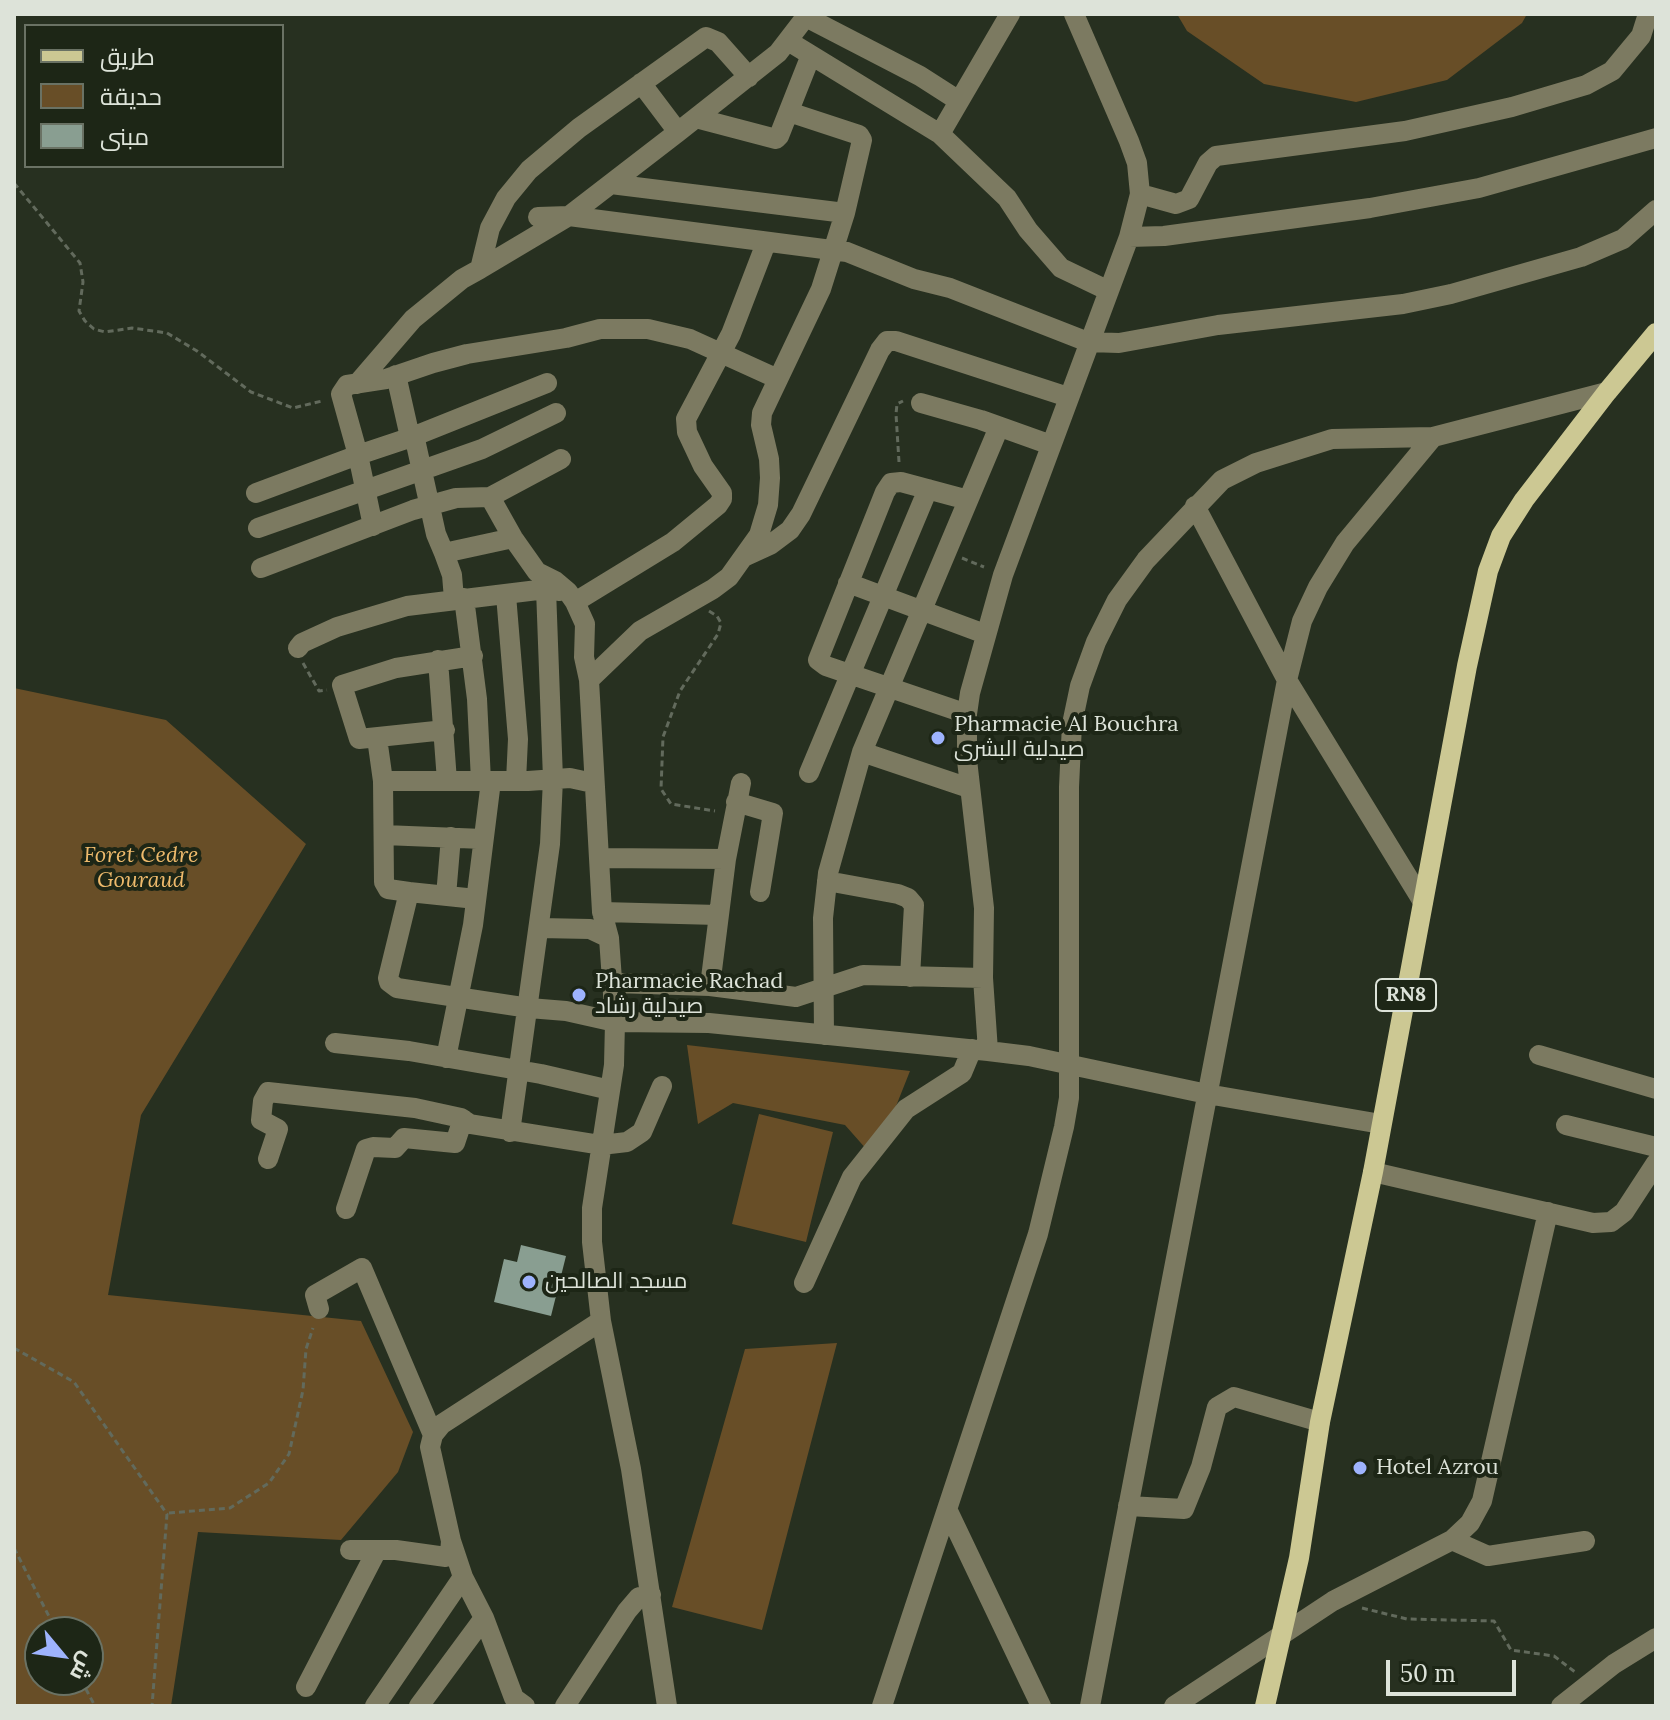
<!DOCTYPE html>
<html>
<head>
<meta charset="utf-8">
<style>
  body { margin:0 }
  #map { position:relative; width:1670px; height:1720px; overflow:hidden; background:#273020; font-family:Lora,Cairo,serif }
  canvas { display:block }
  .frame { position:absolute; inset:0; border:16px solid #dde3d9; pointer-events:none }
  .legend { position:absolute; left:24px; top:24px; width:260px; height:144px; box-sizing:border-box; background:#1d2616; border:2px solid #6a7264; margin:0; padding:10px 14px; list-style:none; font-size:24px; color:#dde3d9 }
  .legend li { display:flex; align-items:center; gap:16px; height:40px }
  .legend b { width:40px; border:2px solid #6a7264 }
  .north { position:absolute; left:24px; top:1616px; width:80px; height:80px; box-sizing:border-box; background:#1d2616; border:2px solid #6a7264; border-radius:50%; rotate:119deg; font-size:22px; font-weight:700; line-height:32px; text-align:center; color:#dde3d9 }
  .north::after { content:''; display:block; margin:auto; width:28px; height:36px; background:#9eb3fd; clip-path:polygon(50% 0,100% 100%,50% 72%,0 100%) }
  .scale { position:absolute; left:1386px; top:1660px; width:130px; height:36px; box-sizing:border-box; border:4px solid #dde3d9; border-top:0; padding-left:10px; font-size:24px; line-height:28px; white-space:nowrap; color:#dde3d9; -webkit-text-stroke:6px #1d2616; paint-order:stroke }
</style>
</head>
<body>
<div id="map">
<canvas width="1670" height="1720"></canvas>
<div class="frame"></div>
<ul class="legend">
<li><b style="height:10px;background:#ccc893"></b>طريق</li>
<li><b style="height:22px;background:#684e27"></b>حديقة</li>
<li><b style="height:22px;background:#899e91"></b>مبنى</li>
</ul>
<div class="north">ش</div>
<div class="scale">50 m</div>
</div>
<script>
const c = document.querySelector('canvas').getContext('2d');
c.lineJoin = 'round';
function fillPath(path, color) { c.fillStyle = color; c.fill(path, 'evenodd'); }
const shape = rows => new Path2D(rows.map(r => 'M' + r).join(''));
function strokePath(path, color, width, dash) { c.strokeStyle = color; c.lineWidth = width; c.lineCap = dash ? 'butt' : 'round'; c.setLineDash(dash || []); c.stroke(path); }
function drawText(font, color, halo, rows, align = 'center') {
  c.font = font + ' Lora,Cairo,serif'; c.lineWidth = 8; c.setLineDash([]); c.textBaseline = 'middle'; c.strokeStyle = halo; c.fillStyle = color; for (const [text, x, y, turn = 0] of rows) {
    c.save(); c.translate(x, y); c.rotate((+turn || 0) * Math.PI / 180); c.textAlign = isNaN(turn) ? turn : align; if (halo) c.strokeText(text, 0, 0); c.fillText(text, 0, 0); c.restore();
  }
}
const green = shape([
  [1177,14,1527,14,1522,23,1447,80,1356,102,1264,84,1187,31],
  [14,688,166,720,306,844,141,1115,108,1295,361,1321,413,1432,398,1472,341,1540,198,1532,171,1706,14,1706],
  [40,1632,88,1632,88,1680,40,1680],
  [687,1045,910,1071,875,1159,845,1125,733,1103,698,1124],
  [759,1114,833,1132,806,1242,732,1224],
  [837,1343,762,1630,672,1607,745,1349]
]);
const building = shape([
  [521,1245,566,1256,551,1316,494,1302,504,1259,517,1262]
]);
const path = shape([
  [14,183,80,263,83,282,79,311,85,321,94,329,105,332,132,328,167,333,197,351,251,392,293,408,322,401],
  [899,462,896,414,897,404,903,401],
  [962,558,984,567],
  [709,611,717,616,721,623,718,634,680,691,663,737,661,789,671,804,715,811],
  [303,663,319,691,327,690],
  [14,1348,74,1382,167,1514,152,1706],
  [169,1513,230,1508,269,1483,289,1454,303,1390,306,1349,313,1328],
  [14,1548,57,1632],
  [1362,1608,1407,1619,1494,1621,1511,1650,1554,1656,1575,1672],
  [81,1680,95,1706]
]);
const minor = shape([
  [1010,14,940,134,1007,198,1028,230,1061,268,1109,291],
  [1074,14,1129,141,1137,163,1140,194,1129,237,1003,575,970,693,967,714,967,760,984,908,983,978,988,1051,1029,1056,1207,1094,1381,1124],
  [806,17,920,76,959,101],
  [788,41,940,134],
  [641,83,678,132],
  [696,118,776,139,779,136,811,55],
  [611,184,845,213],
  [1140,194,1176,204,1184,201,1189,199,1208,163,1216,156,1405,131,1512,107,1586,85,1612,71,1641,36,1648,14],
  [538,217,569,216,847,252,914,279,950,288,1088,342,1119,343,1218,325,1403,304,1451,294,1581,257,1623,239,1656,210],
  [1129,237,1164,236,1370,208,1479,188,1656,138],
  [480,269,569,216,678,132,778,53,808,14],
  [396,375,410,437],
  [547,383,412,437,358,455,341,394,347,385,386,379,433,363,467,354,566,338,600,329,648,329,690,339,778,379],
  [357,384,413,319,462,279,480,269,490,228,506,198,529,170,579,128,706,37,718,42,749,77],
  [921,403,981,420,1051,445],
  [414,435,436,534,444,553,513,538],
  [561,459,490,497,513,538,537,572,555,581,568,592,575,602,585,624,584,657,589,680,602,912,609,938,615,1022,614,1065,592,1208,592,1242,601,1321,631,1469,667,1706],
  [256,493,358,455,373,526],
  [1195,506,1287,680,1423,902],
  [258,528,482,449,556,413],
  [444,553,452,575,454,599],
  [746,556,770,545,790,530,801,514,880,350,887,341,896,341,1068,397],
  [261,568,413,510,456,498,490,497],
  [848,583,985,634],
  [506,595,518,739,516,781],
  [464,598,477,699,481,781],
  [575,602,673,542,718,505,722,499,722,493,703,466,687,432,686,419,731,334,766,243],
  [298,648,302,643,337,627,407,606,546,589,560,591],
  [438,660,447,781],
  [589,680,640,631,713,589,729,577,759,535,768,505,770,478,769,459,761,425,762,413,821,289,845,213,862,140,859,135,789,112],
  [967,714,826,666,818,660,885,492,891,483,901,482,968,500],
  [445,730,359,739,342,685,396,668,473,656],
  [377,738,383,781,528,781,570,778,593,783],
  [809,773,928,489],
  [383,781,384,882,388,889,409,892,388,978,389,982,397,988,529,1008,566,1011,615,1022,709,1023,988,1051],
  [969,788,862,752,999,427],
  [736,802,773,813,760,892],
  [384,835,483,839],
  [600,858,726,859],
  [827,881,898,894,908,898,914,905,910,977],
  [409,892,476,899],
  [446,896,451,837],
  [602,912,718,915],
  [540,928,590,929,609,938],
  [614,983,710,986,796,997,863,975,983,978],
  [710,986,726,859,741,783],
  [824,1035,823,918,828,873,862,752],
  [335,1043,409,1051,541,1074,610,1090],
  [1539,1055,1656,1089],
  [446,1058,473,925,491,781],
  [1566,1125,1656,1147],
  [510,1132,550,844,553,779,546,589],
  [268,1159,278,1129,261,1120,263,1101,268,1092,415,1108,461,1118,470,1124,601,1145,627,1142,642,1132,662,1086],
  [1373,1172,1593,1223,1611,1222,1624,1212,1656,1163],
  [346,1209,366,1149,373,1147,395,1148,404,1138,455,1143,463,1119],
  [804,1283,852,1177,906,1109,962,1073,972,1049],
  [319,1309,315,1295,362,1268,433,1435],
  [1128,1506,1184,1509,1201,1467,1217,1407,1234,1397,1320,1422],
  [948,1511,1041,1706],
  [1452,1540,1488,1556,1585,1541],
  [350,1550,396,1550,446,1557,450,1553,451,1541],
  [306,1687,377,1550],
  [375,1706,463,1577],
  [419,1706,484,1618],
  [525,1706,514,1698,484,1618,463,1577,451,1541,430,1447,433,1435,442,1424,601,1321],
  [565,1706,627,1611,639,1597,651,1595],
  [882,1706,1038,1234,1064,1127,1069,1098,1069,787,1072,724,1080,686,1096,642,1117,600,1146,560,1222,480,1256,463,1332,439,1433,437],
  [1090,1706,1287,680,1302,621,1318,587,1345,543,1433,437,1607,392],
  [1174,1706,1333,1601,1452,1540,1470,1523,1482,1501,1548,1212],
  [1561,1706,1614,1664,1656,1638]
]);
const major = shape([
  [1265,1706,1299,1558,1320,1422,1373,1172,1467,666,1488,571,1501,536,1524,500,1607,392,1656,333]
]);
const markers = [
  [938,738,8,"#9eb3fd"],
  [579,995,8,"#9eb3fd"],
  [529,1282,8,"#9eb3fd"],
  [1360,1468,8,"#9eb3fd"]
];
const shields = [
  [1406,995,60]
];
const shieldNames = [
  ["RN8",1406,995]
];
const poiNames = [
  ["Pharmacie Al Bouchra",954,725],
  ["صيدلية البشرى",954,750],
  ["Pharmacie Rachad",595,982],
  ["صيدلية رشاد",595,1007],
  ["مسجد الصالحين",545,1282],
  ["Hotel Azrou",1376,1468]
];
const parkNames = [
  ["Foret Cedre",141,856],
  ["Gouraud",141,881]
];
fillPath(green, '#684e27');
fillPath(building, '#899e91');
strokePath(path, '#626a5c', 3, [6, 4]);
strokePath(minor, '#7c7a61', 20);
strokePath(major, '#ccc893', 20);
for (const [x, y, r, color] of markers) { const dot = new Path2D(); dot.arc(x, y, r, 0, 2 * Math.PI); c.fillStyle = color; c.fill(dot); strokePath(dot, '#1d2616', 3); }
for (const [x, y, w] of shields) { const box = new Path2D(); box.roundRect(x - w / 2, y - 16, w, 32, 6); c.fillStyle = '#1d2616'; c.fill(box); strokePath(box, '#dde3d9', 2); }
drawText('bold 20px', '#dde3d9', null, shieldNames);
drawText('22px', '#dde3d9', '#1d2616', poiNames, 'left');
drawText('italic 22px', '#eeba6c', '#1d2616', parkNames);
</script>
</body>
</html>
